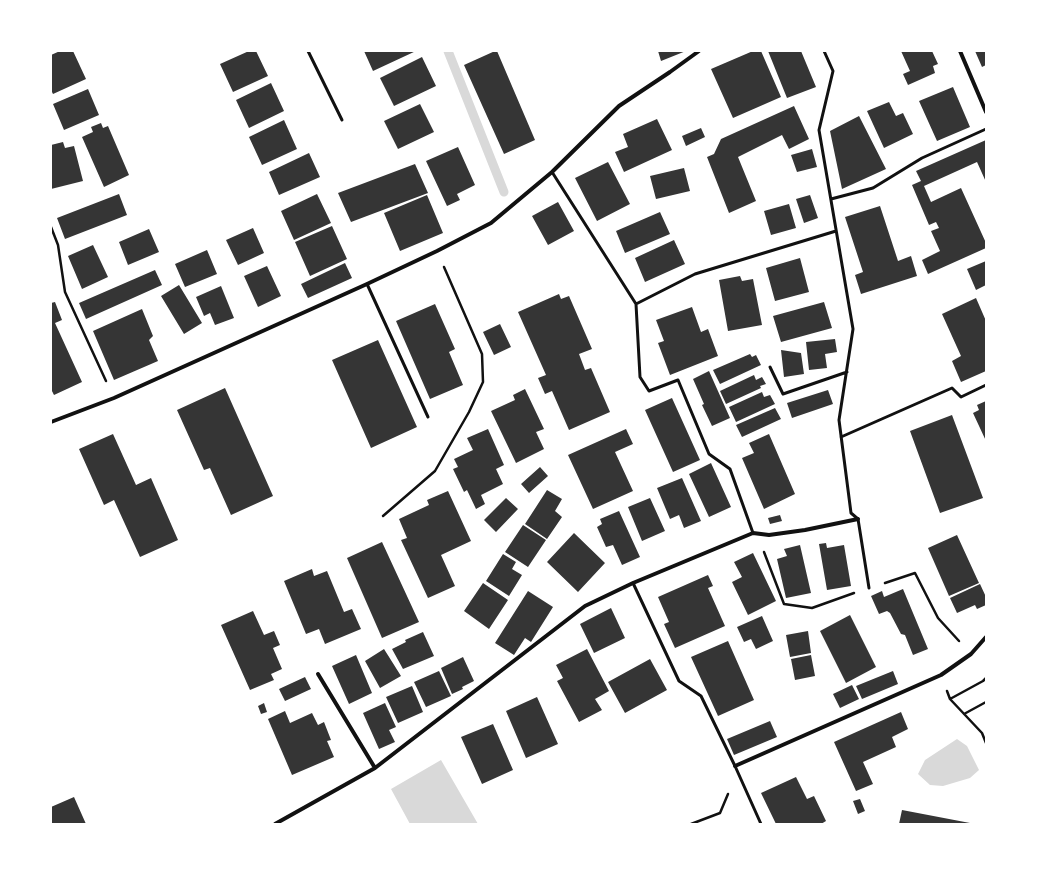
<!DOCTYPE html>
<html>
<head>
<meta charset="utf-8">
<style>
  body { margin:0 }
  #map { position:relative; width:1037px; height:875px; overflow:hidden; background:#fff; font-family:Signika,sans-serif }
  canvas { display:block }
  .frame { position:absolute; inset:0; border:52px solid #fff; pointer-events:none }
</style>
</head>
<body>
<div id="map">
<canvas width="1037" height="875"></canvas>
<div class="frame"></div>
</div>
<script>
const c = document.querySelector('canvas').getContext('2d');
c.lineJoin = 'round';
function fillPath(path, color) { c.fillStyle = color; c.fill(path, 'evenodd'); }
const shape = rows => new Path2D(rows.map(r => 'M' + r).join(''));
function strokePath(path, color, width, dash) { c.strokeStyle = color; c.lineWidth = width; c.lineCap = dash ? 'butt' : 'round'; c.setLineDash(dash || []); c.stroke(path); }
const water = shape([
  [957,739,967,746,979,770,970,778,943,786,930,785,918,774,925,760],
  [441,760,478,824,410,824,391,789]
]);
const stream = shape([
  [448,51,504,192]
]);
const building = shape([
  [60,51,73,51,86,79,53,94,51,90,51,55],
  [249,51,256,51,268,76,233,92,220,64],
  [364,51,416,51,373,71],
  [495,51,497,51,535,140,504,154,464,65],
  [658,51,686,51,661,61],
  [753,51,761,51,781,97,733,118,711,69],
  [768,51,801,51,816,87,787,98],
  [901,51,932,51,938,64,933,66,935,73,908,85,903,74,910,71],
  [975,51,986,51,986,65,982,67],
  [422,57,436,86,394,106,380,78],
  [271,83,284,111,249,128,236,100],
  [953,87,970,127,937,141,919,101],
  [88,89,99,115,64,130,53,104],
  [889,102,896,116,903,113,913,134,884,148,867,111],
  [420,104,434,132,398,149,384,121],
  [794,106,809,139,789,149,782,135,738,157,756,201,729,213,707,157,714,154,721,139],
  [859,116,886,169,842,189,830,131],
  [657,119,672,150,624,172,615,152,628,147,623,134],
  [284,120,297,149,262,165,249,137],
  [101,123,103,128,108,126,129,175,104,187,82,137,93,132,91,127],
  [701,128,705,137,686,146,682,136],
  [986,140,986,182,977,162,924,186,931,202,961,188,986,243,986,248,928,274,922,260,940,251,931,231,939,228,936,222,929,225,912,185,921,181,916,171],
  [63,142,65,148,74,146,83,181,51,189,51,145],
  [458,147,475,185,457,194,460,200,447,206,426,161],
  [812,149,817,167,797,172,791,155],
  [309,153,320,177,279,195,269,172],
  [608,162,630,204,597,221,575,178],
  [415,164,428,193,351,222,338,193],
  [684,168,690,191,656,199,650,176],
  [119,194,127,215,65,239,57,218],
  [317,194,331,223,294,240,281,211],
  [427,195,443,233,400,251,384,213],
  [810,195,818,218,804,223,796,199],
  [558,202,574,231,548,245,532,216],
  [789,204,796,228,771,235,764,211],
  [880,206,898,261,911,256,917,276,861,294,855,275,863,272,845,217],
  [660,212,670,234,625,253,616,231],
  [332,226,347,259,310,276,295,242],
  [253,228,264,253,238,265,226,240],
  [149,229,159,252,128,265,119,242],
  [674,240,685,264,645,282,635,258],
  [93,245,108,277,82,289,68,256],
  [207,250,217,274,185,287,175,264],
  [800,258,809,292,775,301,766,268],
  [986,261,986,285,976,290,967,269],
  [345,263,352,278,308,298,301,284],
  [267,266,281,296,258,307,244,276],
  [155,270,162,285,86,319,79,303],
  [740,276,742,281,753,279,762,325,728,331,719,280],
  [179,285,202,323,184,334,161,296],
  [221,286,234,318,215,325,210,313,204,316,196,297],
  [559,294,561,299,569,296,592,349,579,354,585,370,591,368,610,412,569,430,552,391,545,394,538,378,546,375,518,312],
  [976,298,986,321,986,371,961,382,952,361,961,356,942,314],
  [55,302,62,320,55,323,82,382,54,395,51,389,51,303],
  [824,302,832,328,781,342,773,316],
  [435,304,455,349,449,352,463,385,430,399,396,321],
  [692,307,701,332,708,329,718,356,670,375,658,343,664,341,656,320],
  [142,309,153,336,149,340,158,361,114,380,93,331],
  [500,324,511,347,494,355,483,332],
  [835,339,837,352,825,354,827,368,809,370,806,342],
  [378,340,417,427,371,448,332,360],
  [781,350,801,353,804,374,784,377],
  [750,354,752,357,756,355,761,365,720,384,713,370],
  [709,371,730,418,712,426,702,405,704,404,693,379],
  [754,375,756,380,762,377,766,384,760,386,761,388,726,404,720,391],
  [225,388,273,496,231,515,210,468,204,470,177,410],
  [525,389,544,429,536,432,544,449,516,463,491,411,515,400,513,395],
  [828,390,833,404,792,418,787,403],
  [762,392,764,397,770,395,775,404,736,422,729,407],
  [672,398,700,460,673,472,645,410],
  [986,401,986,441,973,413,979,410,977,405],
  [775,408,781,419,742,437,736,425],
  [952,415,983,498,940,513,910,431],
  [488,429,504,465,496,469,503,484,481,495,485,504,476,509,467,490,464,492,453,469,458,467,454,459,473,450,467,438],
  [626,429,633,444,615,452,633,491,593,509,568,455],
  [113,434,136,485,151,478,178,540,140,557,114,500,104,505,79,449],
  [769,434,795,494,764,509,742,458,754,453,749,443],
  [711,463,731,507,709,517,689,474],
  [540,467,548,476,529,493,521,484],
  [682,478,701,521,684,528,679,515,670,519,657,488],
  [547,490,562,499,555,511,562,517,547,539,525,524],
  [448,491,471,541,441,555,455,586,428,598,401,540,407,538,399,519,429,505,427,500],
  [506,498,518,509,496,532,484,520],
  [650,498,665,531,642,541,628,507],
  [619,511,640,557,622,565,613,545,606,547,597,527,602,524,600,519],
  [780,515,782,521,770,524,768,518],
  [523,525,546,540,528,567,505,552],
  [574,533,605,563,578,592,547,562],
  [957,535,979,583,949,596,928,548],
  [382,542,419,622,382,638,347,558],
  [826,543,827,548,844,545,851,586,827,590,819,544],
  [800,545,811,593,786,598,777,559,787,556,784,549],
  [753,553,776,601,748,615,732,582,742,577,734,562],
  [503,554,516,562,512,569,522,575,509,596,486,581],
  [312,569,314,576,327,571,344,612,352,609,361,629,325,644,319,629,306,634,284,581],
  [708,575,713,586,708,588,725,626,675,648,664,624,669,622,658,597],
  [483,583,508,600,489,629,464,611],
  [980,584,986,597,986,605,977,609,975,605,957,613,950,598],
  [903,589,928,649,913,655,905,635,901,634,890,613,887,611,879,614,871,596,882,591,884,597],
  [528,591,553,607,531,642,525,638,514,655,495,643],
  [611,608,625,638,594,653,580,624],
  [253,611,264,635,274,631,280,645,273,648,282,669,271,674,274,680,250,690,221,625],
  [850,615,876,667,846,683,820,631],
  [762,616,773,641,756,649,751,639,744,642,737,627],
  [808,631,811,653,790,657,786,635],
  [423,632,434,656,403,669,392,649,406,642,405,640],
  [728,641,754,700,718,716,691,657],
  [384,649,401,676,380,688,365,661],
  [587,649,609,691,595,699,602,710,579,722,557,681,563,678,556,665],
  [356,655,372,693,349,704,332,666],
  [811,655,815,676,795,680,791,659],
  [463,657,474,681,462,687,463,689,452,694,441,668],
  [650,659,667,690,625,713,608,682],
  [439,671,451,696,426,707,414,682],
  [893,671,898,684,862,699,856,686],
  [305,677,311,689,285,701,279,689],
  [852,685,859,699,840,708,833,694],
  [412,686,423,712,398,723,386,697],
  [537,697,558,744,526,758,506,711],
  [264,703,267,712,261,714,258,706],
  [385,703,396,727,389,730,395,742,379,749,363,713],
  [285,711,290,723,312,713,318,725,324,722,331,740,327,741,334,757,292,775,268,719],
  [901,712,908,729,892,737,896,747,863,762,873,784,856,791,834,742],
  [770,721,777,737,734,755,727,739],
  [493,724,513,770,482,784,461,737],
  [796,777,807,799,814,796,826,821,821,824,776,824,761,793],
  [74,797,86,824,51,824,51,807],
  [860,799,865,811,858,814,853,801],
  [902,810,970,823,970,824,899,824]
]);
const path = shape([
  [51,227,58,245,65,292,106,381],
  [383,516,435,471,469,412,483,382,482,354,444,267],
  [764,552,784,604,812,608,854,593],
  [885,583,915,573,938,618,959,641],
  [947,691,950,699,982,733,986,743],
  [950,699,983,681,986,678],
  [964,714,986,702],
  [691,824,720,813,728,794]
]);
const service = shape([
  [308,51,342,120],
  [824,51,833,71,819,130,853,329,839,420,851,513,858,519,869,588],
  [552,172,636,304,640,377,649,391,678,380,709,454,730,469,753,533],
  [831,199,873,188,922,158,986,129],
  [367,284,428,417],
  [636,304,695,274,836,231],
  [770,367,783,394,847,372],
  [841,437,952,388,961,397,986,385],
  [633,583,679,681,701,696,735,766,761,824]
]);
const minor = shape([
  [960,51,986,112],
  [51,422,114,398,367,284,437,251,491,223,552,172,619,106,670,72,699,51],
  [318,674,375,768],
  [735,766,941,675,971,654,986,637],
  [275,824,375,768,585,606,633,583,753,533,769,535,805,530,858,519]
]);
fillPath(water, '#d9d9d9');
strokePath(stream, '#d9d9d9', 9);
fillPath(building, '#353535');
strokePath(path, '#111', 2.5);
strokePath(service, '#111', 3);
strokePath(minor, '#111', 4);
</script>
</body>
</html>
